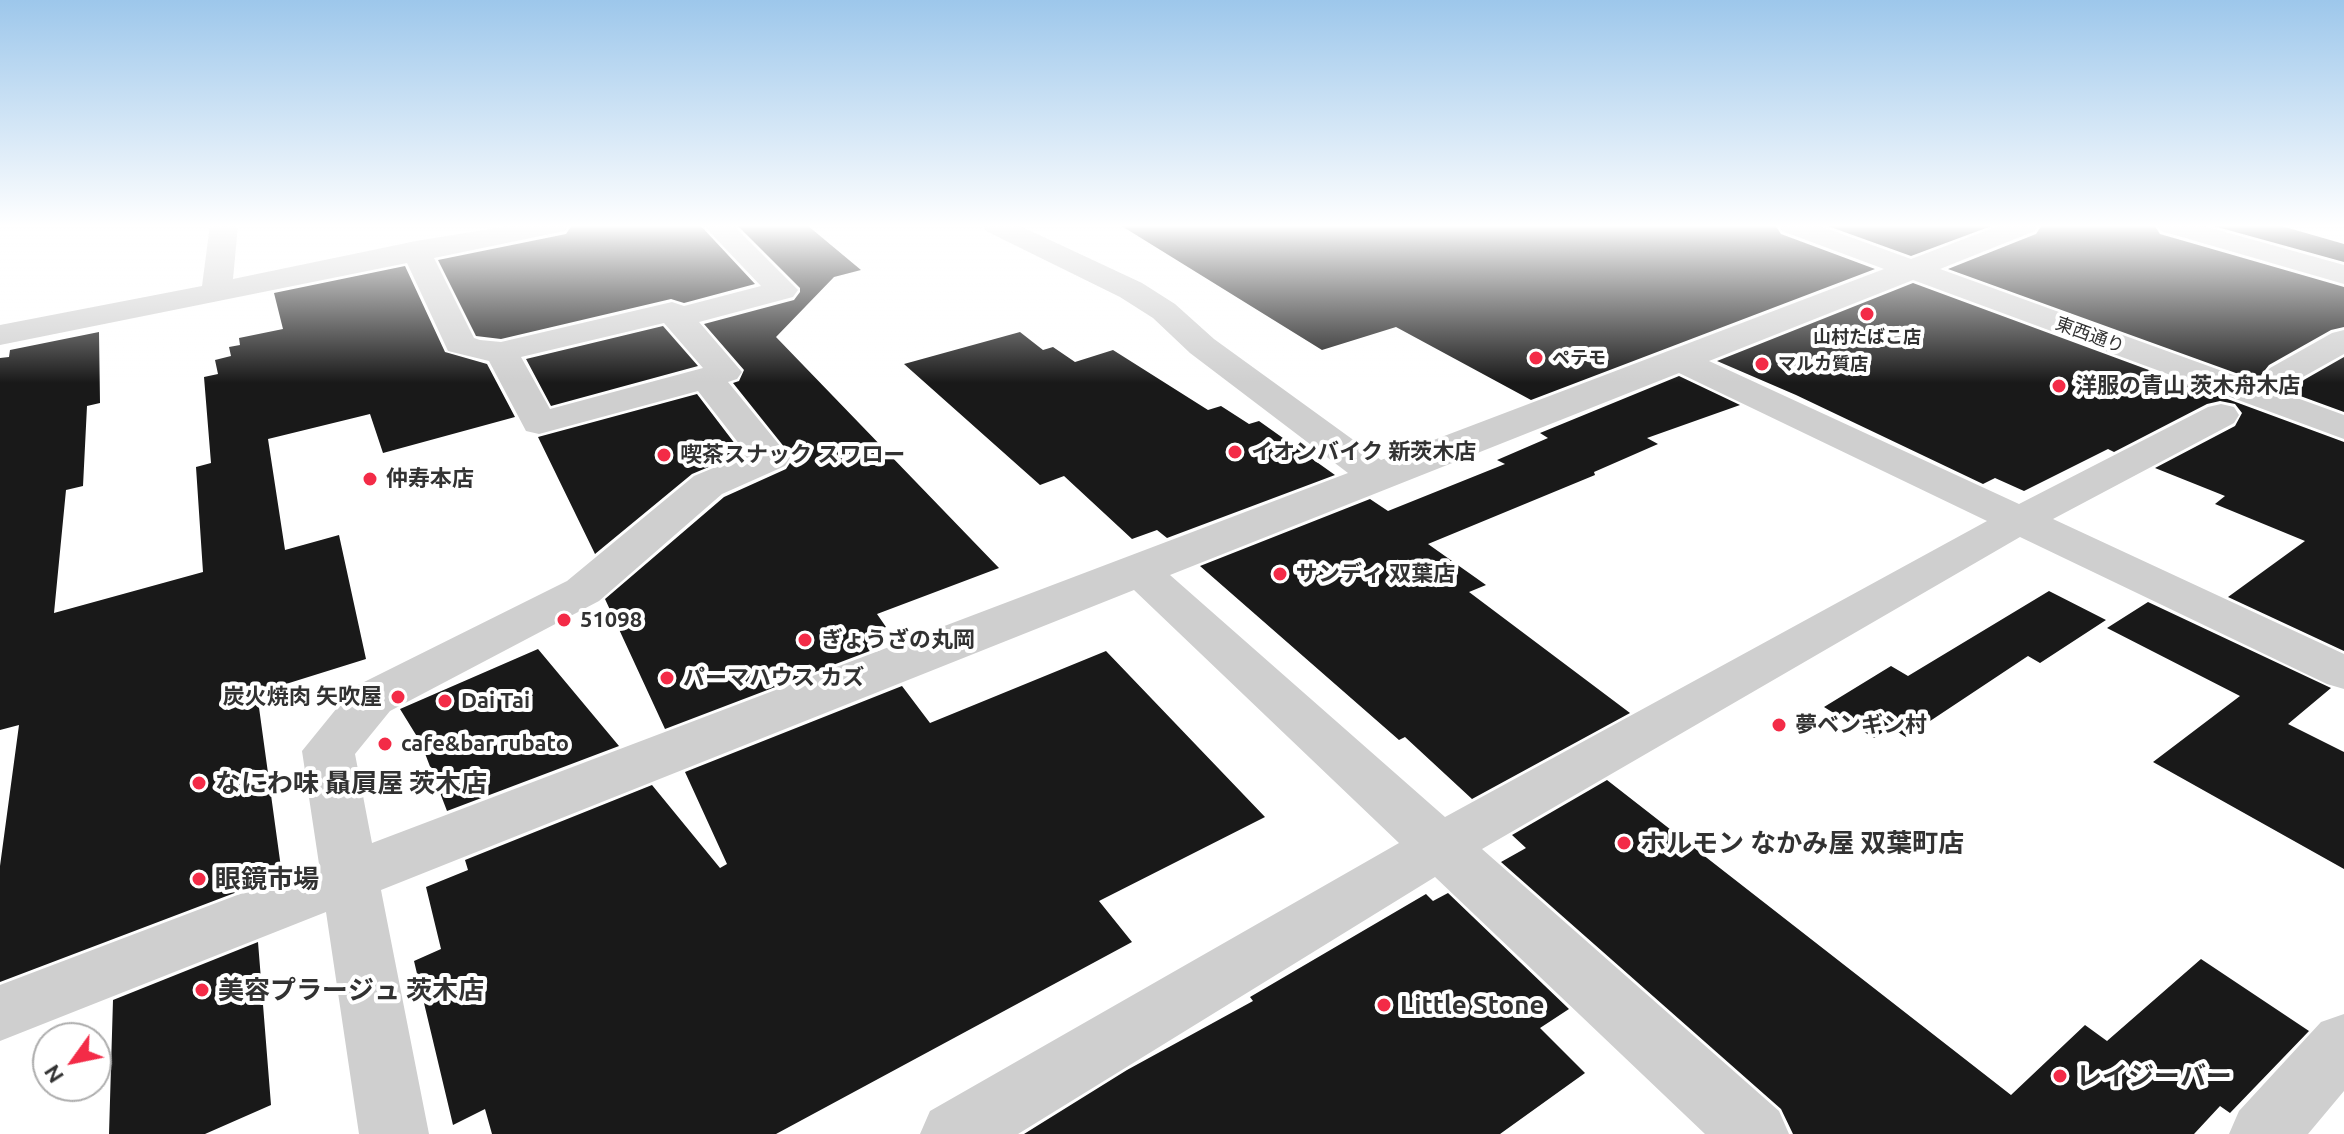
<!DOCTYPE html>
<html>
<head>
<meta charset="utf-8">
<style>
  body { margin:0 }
  #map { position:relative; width:2344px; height:1134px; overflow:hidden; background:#fff; font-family:Ubuntu,sans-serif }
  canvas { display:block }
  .north { position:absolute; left:32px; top:1022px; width:80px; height:80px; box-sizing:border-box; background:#fff; border:2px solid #adadad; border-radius:50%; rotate:237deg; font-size:22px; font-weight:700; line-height:32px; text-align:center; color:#323232 }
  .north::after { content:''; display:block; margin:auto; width:28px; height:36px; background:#f32b47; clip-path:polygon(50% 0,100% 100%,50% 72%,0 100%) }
</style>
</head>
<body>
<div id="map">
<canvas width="2344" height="1134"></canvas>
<div class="north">N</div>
</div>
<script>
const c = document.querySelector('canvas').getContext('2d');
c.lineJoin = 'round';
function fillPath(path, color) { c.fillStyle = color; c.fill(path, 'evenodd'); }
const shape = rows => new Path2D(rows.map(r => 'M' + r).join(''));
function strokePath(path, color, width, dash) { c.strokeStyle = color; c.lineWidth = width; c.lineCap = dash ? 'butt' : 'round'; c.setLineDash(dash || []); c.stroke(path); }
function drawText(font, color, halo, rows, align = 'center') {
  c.font = font + ' Ubuntu,"Noto Sans JP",sans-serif'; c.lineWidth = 8; c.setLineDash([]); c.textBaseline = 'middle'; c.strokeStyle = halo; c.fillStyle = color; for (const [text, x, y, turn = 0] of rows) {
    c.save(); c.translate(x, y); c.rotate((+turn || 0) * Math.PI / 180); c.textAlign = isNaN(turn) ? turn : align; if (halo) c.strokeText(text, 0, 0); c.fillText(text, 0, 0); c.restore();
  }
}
const building = shape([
  [572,225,700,225,755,284,684,303,671,299,501,339,476,336,438,260,566,234],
  [737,225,807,225,861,270,834,277,776,337,999,568,877,614,886,627,864,635,875,649,665,729,605,599,724,497,786,469,793,458,733,383,739,381,744,370,704,324,794,300,800,292,800,288],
  [1120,225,1775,225,1781,234,1875,269,1531,400,1396,327,1322,350],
  [1825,225,1994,225,1911,256],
  [2042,225,2154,225,2160,234,2344,287,2344,327,2331,330,2269,365,2261,375,2269,385,1948,269,2036,234],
  [2210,225,2278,225,2344,244,2344,262],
  [405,266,445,352,487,364,515,417,383,453,370,414,268,439,285,550,339,535,366,659,257,693,282,875,0,982,0,866,19,725,0,730,0,358,9,357,10,350,99,332,100,403,87,406,83,486,66,490,54,613,203,572,196,467,211,463,204,377,218,374,215,360,231,356,229,347,240,345,239,338,283,329,274,293],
  [1913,283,2344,442,2344,651,2228,597,2305,541,2215,504,2225,496,2155,468,2235,426,2242,413,2235,404,2220,401,2207,404,2114,452,2108,449,2024,491,1995,478,1983,484,1796,395,1717,361],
  [663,326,698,366,551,406,526,359],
  [1020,332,1043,350,1053,347,1075,362,1113,350,1208,410,1221,406,1249,424,1259,421,1335,475,1167,538,1157,530,1132,539,1064,476,1040,485,904,364],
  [2344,357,2344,412,2273,386,2283,389,2295,385],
  [1679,376,1740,405,1647,438,1658,444,1594,472,1595,475,1428,544,1486,585,1469,592,1630,713,1472,799,1405,737,1399,740,1200,566,1370,499,1388,511,1505,464,1497,460,1548,438,1540,433],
  [697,394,742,453,692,474,595,554,538,437],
  [2049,591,2106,620,2040,663,2028,656,1906,737,1890,727,1874,738,1824,707,1891,666,1908,676],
  [2148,602,2331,688,2288,724,2344,752,2344,869,2153,762,2240,696,2107,628],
  [538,649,619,746,447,811,421,743,400,709],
  [1106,651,1265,817,1099,901,1132,942,776,1134,492,1134,485,1109,453,1125,414,961,441,949,426,887,468,870,465,860,652,785,720,868,727,864,685,772,902,686,930,723],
  [1607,780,2011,1095,2085,1025,2107,1041,2201,959,2309,1031,2230,1113,2220,1106,2194,1134,1793,1134,1781,1109,1501,862,1526,848,1512,835],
  [1448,893,1569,1009,1540,1028,1585,1073,1500,1134,1024,1134,1127,1070,1253,1001,1250,997,1426,894,1433,901],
  [258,942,271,1105,205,1134,109,1134,113,1000]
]);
const minor = shape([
  [210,225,238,225,233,279,416,241,514,225,569,225,565,231,555,233,434,258,474,338,480,340,501,342,672,302,684,306,761,286,703,225,733,225,798,290,793,297,699,322,742,372,737,379,728,382,790,458,785,466,722,494,599,601,390,711,355,754,372,843,1348,473,1190,353,1153,318,1120,297,986,231,982,225,1018,225,1142,283,1175,304,1214,339,1381,460,1884,269,1782,231,1778,225,1817,225,1911,259,2001,225,2039,225,2035,231,1940,269,2344,415,2344,439,1913,280,1709,361,2019,504,2208,407,2221,404,2234,407,2239,415,2234,423,2053,519,2344,654,2344,689,2327,684,2020,537,1482,849,1779,1111,1789,1134,1705,1134,1435,877,1018,1134,920,1134,930,1111,1399,843,1134,590,381,890,429,1134,359,1134,326,912,0,1041,0,985,319,864,302,751,354,687,567,581,694,476,747,454,698,391,539,434,526,431,489,361,448,351,407,263,0,345,0,325,202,286,210,225],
  [664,323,703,368,550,409,521,357,664,323],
  [1679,373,1987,521,1445,817,1170,575,1679,373],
  [2157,225,2200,225,2344,265,2344,284,2161,231,2157,225],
  [2344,330,2344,354,2294,382,2282,386,2270,382,2264,375,2270,368,2332,333,2344,330],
  [2344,1014,2344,1091,2308,1134,2229,1134,2239,1111,2321,1022,2344,1014]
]);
const markers = [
  [1867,314,8,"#f32b47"],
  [1536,358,8,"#f32b47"],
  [1762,364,8,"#f32b47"],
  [2059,386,8,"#f32b47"],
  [1235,452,8,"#f32b47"],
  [664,455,8,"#f32b47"],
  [370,479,8,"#f32b47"],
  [1280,574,8,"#f32b47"],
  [564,620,8,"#f32b47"],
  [805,640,8,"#f32b47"],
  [667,678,8,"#f32b47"],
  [398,697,8,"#f32b47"],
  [445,701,8,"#f32b47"],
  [1779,725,8,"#f32b47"],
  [385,744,8,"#f32b47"],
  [199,783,8,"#f32b47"],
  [1624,843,8,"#f32b47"],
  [199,879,8,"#f32b47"],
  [202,990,8,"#f32b47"],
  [1384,1005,8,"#f32b47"],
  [2060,1076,8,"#f32b47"]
];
const farStreetnames = [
  ["東西通り",2090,335,20]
];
const farPoinames = [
  ["山村たばこ店",1867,337,"center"],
  ["ペテモ",1552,358],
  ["マルカ質店",1778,364]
];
const poiNames = [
  ["洋服の青山 茨木舟木店",2075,386],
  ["イオンバイク 新茨木店",1251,452],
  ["喫茶スナック スワロー",680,455],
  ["仲寿本店",386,479],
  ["サンディ 双葉店",1296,574],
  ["51098",580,620],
  ["ぎょうざの丸岡",821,640],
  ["パーマハウス カズ",683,678],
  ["炭火焼肉 矢吹屋",382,697,"right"],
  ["Dai Tai",461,701],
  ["夢ベンギン村",1795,725],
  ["cafe&bar rubato",401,744]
];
const nearPoinames = [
  ["なにわ味 贔屓屋 茨木店",215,783],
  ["ホルモン なかみ屋 双葉町店",1640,843],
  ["眼鏡市場",215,879],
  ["美容プラージュ 茨木店",218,990],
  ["Little Stone",1400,1005],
  ["レイジーバー",2076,1076]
];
fillPath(building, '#191919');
fillPath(minor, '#cfcfcf');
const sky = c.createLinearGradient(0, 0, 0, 383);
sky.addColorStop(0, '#9dc7eb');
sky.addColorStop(0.59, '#fff');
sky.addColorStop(1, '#ffffff00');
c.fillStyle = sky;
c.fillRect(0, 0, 2344, 383);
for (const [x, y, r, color] of markers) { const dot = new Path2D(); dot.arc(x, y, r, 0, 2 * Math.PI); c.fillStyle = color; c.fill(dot); strokePath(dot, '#fff', 3); }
drawText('18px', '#323232', '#fff', farStreetnames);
drawText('bold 18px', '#323232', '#fff', farPoinames, 'left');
drawText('bold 22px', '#323232', '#fff', poiNames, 'left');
drawText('bold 26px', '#323232', '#fff', nearPoinames, 'left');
</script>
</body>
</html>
